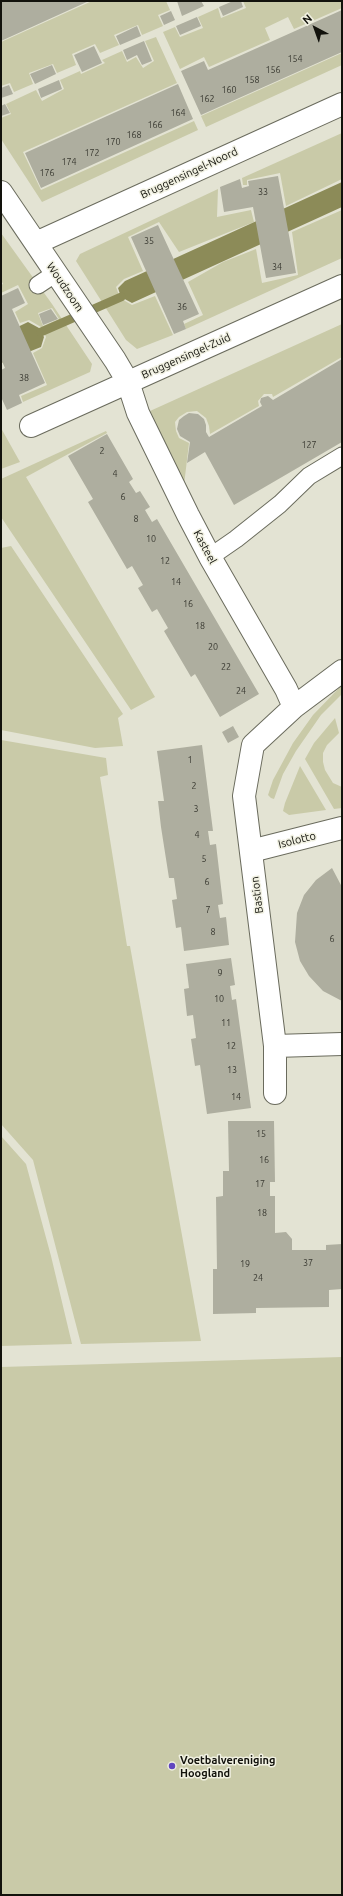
<!DOCTYPE html>
<html>
<head>
<meta charset="utf-8">
<style>
  body { margin:0 }
  #map { position:relative; width:343px; height:1896px; overflow:hidden; background:#e3e3d3; font-family:Ubuntu,sans-serif }
  canvas { display:block }
  .frame { position:absolute; inset:0; border:2px solid #12120c; pointer-events:none }
  .north { position:absolute; left:295px; top:8px; width:40px; height:40px; -webkit-text-stroke:3px #f0f0e1; paint-order:stroke; rotate:319deg; font-size:11px; font-weight:700; line-height:16px; text-align:center; color:#12120c }
  .north::after { content:''; display:block; margin:auto; width:14px; height:18px; background:#12120c; clip-path:polygon(50% 0,100% 100%,50% 72%,0 100%) }
</style>
</head>
<body>
<div id="map">
<canvas width="343" height="1896"></canvas>
<div class="frame"></div>
<div class="north">N</div>
</div>
<script>
const c = document.querySelector('canvas').getContext('2d');
c.lineJoin = 'round';
function fillPath(path, color) { c.fillStyle = color; c.fill(path, 'evenodd'); }
const shape = rows => new Path2D(rows.map(r => 'M' + r).join(''));
function strokePath(path, color, width, dash) { c.strokeStyle = color; c.lineWidth = width; c.lineCap = dash ? 'butt' : 'round'; c.setLineDash(dash || []); c.stroke(path); }
function drawText(font, color, halo, rows, align = 'center') {
  c.font = font + ' Ubuntu,sans-serif'; c.lineWidth = 3; c.setLineDash([]); c.textBaseline = 'middle'; c.strokeStyle = halo; c.fillStyle = color; for (const [text, x, y, turn = 0] of rows) {
    c.save(); c.translate(x, y); c.rotate((+turn || 0) * Math.PI / 180); c.textAlign = isNaN(turn) ? turn : align; if (halo) c.strokeText(text, 0, 0); c.fillText(text, 0, 0); c.restore();
  }
}
const green = shape([
  [92,1,166,1,170,10,158,15,163,26,142,35,138,25,114,35,119,45,100,53,95,44,72,54,76,65,57,73,53,64,29,73,33,84,14,92,10,83,1,86,1,42],
  [243,1,342,1,342,8,294,29,288,17,265,28,270,40,209,67,204,57,180,69,163,32,175,27,180,37,203,28,198,17,218,8,221,18,246,8],
  [156,37,177,83,23,152,41,190,194,121,198,130,42,202,1,139,1,118,11,114,6,104,36,90,42,101,64,89,60,80,80,71,81,74,105,63,102,60,122,51,127,62,136,57,143,68,154,61,145,41],
  [342,53,342,65,206,127,201,116],
  [342,133,342,179,286,206,280,173,247,180,247,185,243,185,242,178],
  [218,189,217,217,251,210,254,222,179,252,159,222,128,237,143,271,124,279,116,287,120,298,132,305,155,296,173,335,137,349,126,340,76,261,80,254],
  [342,210,342,258,186,329,184,324,203,315,188,282,223,262,256,249,262,283,298,275,292,232],
  [1,233,52,304,92,364,90,372,23,402,21,396,47,385,33,353,42,348,46,337,41,327,29,320,20,323,15,312,28,304,18,285,1,293,1,285,3,284,1,280],
  [52,308,59,319,43,326,38,313],
  [342,324,342,357,273,397,272,394,264,394,258,401,259,406,210,434,209,426,206,418,197,411,187,412,179,417,175,422,176,431,179,438,189,443,184,485,150,411],
  [1,428,20,462,1,469],
  [106,431,107,433,26,477,155,697,131,710,1,517,1,479],
  [11,546,123,714,118,718,123,746,95,748,1,730,1,548],
  [342,685,342,694,321,715,296,751,283,774,274,799,271,798,268,795,273,780,293,743,313,715],
  [335,718,339,733,327,745,323,753,323,762,325,770,333,783,342,787,342,808,334,809,305,759,314,743],
  [1,740,106,758,108,775,100,777,127,946,130,946,201,1341,81,1344,33,1160,1,1124],
  [300,766,326,810,289,815,283,811,285,803],
  [1,1136,26,1164,51,1256,72,1344,1,1346],
  [342,1357,342,1895,1,1895,1,1367]
]);
const water = shape([
  [342,182,342,207,132,303,121,297,118,288,125,281],
  [28,322,39,328,44,337,41,347,1,363,1,335]
]);
const stream = shape([
  [41,332,121,297]
]);
const building = shape([
  [1,1,89,1,1,41],
  [177,1,201,1,204,6,182,16],
  [233,1,241,1,243,7,223,16,219,7],
  [342,10,342,52,201,115,181,71,204,61,208,70],
  [171,11,175,20,164,25,160,16],
  [197,17,201,26,180,35,176,26],
  [137,26,141,36,120,45,116,36],
  [144,41,152,61,142,65,137,55,127,60,123,50],
  [94,46,102,63,82,72,74,55],
  [52,65,56,74,35,84,30,74],
  [59,80,62,89,41,98,38,89],
  [178,84,193,119,41,188,25,153],
  [9,85,13,94,1,98,1,88],
  [5,104,10,113,1,116,1,106],
  [278,176,296,273,266,278,253,207,224,212,220,187,240,179,242,188,249,186,248,181],
  [158,225,199,314,183,321,186,329,174,334,131,237],
  [18,288,25,303,12,309,45,383,19,395,22,403,7,410,1,397,1,370,5,368,1,359,1,296],
  [51,309,58,319,43,325,39,314],
  [342,359,342,442,234,505,205,452,187,463,190,442,180,436,177,429,179,420,184,416,189,413,198,414,204,419,206,425,206,432,209,437,262,406,260,402,261,398,268,396,273,400],
  [107,434,133,479,129,482,136,493,140,491,150,507,145,510,152,522,157,519,259,694,220,717,195,674,191,677,164,631,168,628,157,609,152,612,138,588,143,585,132,566,127,569,88,502,93,499,68,456],
  [233,726,239,737,228,743,222,732],
  [202,745,213,831,208,831,210,845,216,844,223,904,218,905,220,918,226,917,229,945,184,951,181,927,176,928,172,900,177,899,174,878,169,878,161,827,158,801,164,801,157,751],
  [332,868,342,887,342,1001,323,991,309,976,300,961,295,942,297,913,304,895,316,880],
  [231,958,235,985,230,986,232,1000,236,999,251,1108,207,1114,200,1065,195,1066,191,1039,196,1038,193,1015,187,1016,184,989,189,988,186,964],
  [228,1121,274,1121,275,1182,270,1182,270,1196,275,1196,275,1233,286,1232,292,1239,292,1250,326,1250,326,1245,342,1244,342,1289,329,1290,329,1307,256,1308,256,1313,213,1314,213,1269,217,1269,216,1197,223,1196,223,1171,229,1171]
]);
const service = shape([
  [38,285,56,273],
  [210,557,236,539,280,504,309,476,342,456]
]);
const minor = shape([
  [1,192,115,360,128,382,138,413,188,515,210,557,286,689,294,707],
  [36,243,342,104],
  [31,426,342,286],
  [342,671,294,707,253,745,244,796,275,1046,342,1044],
  [251,851,342,828],
  [275,1046,275,1093]
]);
const markers = [
  [172,1766,4,"#6046bf"]
];
const numberNames = [
  ["154",295,59],
  ["156",273,70],
  ["158",252,80],
  ["160",229,90],
  ["162",207,99],
  ["164",178,113],
  ["166",155,125],
  ["168",134,135],
  ["170",113,142],
  ["172",92,153],
  ["174",69,162],
  ["176",47,173],
  ["33",263,192],
  ["35",149,241],
  ["34",277,267],
  ["36",182,307],
  ["38",24,378],
  ["127",309,445],
  ["2",102,451],
  ["4",115,474],
  ["6",123,497],
  ["8",136,519],
  ["10",151,539],
  ["12",165,561],
  ["14",176,582],
  ["16",188,604],
  ["18",200,626],
  ["20",213,647],
  ["22",226,667],
  ["24",241,691],
  ["1",190,760],
  ["2",194,786],
  ["3",196,809],
  ["4",197,835],
  ["5",204,859],
  ["6",207,882],
  ["7",208,910],
  ["8",213,932],
  ["6",332,939],
  ["9",220,973],
  ["10",219,999],
  ["11",226,1023],
  ["12",231,1046],
  ["13",232,1070],
  ["14",236,1097],
  ["15",261,1134],
  ["16",264,1160],
  ["17",260,1184],
  ["18",262,1213],
  ["37",308,1263],
  ["19",245,1264],
  ["24",258,1278]
];
const streetNames = [
  ["Bruggensingel-Noord",189,173,-25],
  ["Woudzoom",65,287,56],
  ["Bruggensingel-Zuid",186,356,-24],
  ["Kasteel",205,547,62],
  ["Isolotto",297,840,-14],
  ["Bastion",257,895,-97]
];
const poiNames = [
  ["Voetbalvereniging",180,1760],
  ["Hoogland",180,1773]
];
fillPath(green, '#c9caa8');
fillPath(water, '#8c8b58');
strokePath(stream, '#8c8b58', 9);
fillPath(building, '#aeae9f');
strokePath(service, '#6a6b5d', 19);
strokePath(minor, '#6a6b5d', 24);
strokePath(service, '#fff', 17);
strokePath(minor, '#fff', 22);
for (const [x, y, r, color] of markers) { const dot = new Path2D(); dot.arc(x, y, r, 0, 2 * Math.PI); c.fillStyle = color; c.fill(dot); strokePath(dot, '#f0f0e1', 1.5); }
drawText('9px', '#393931', null, numberNames);
drawText('11px', '#12120c', '#f0f0e1', streetNames);
drawText('bold 11px', '#12120c', '#f0f0e1', poiNames, 'left');
</script>
</body>
</html>
